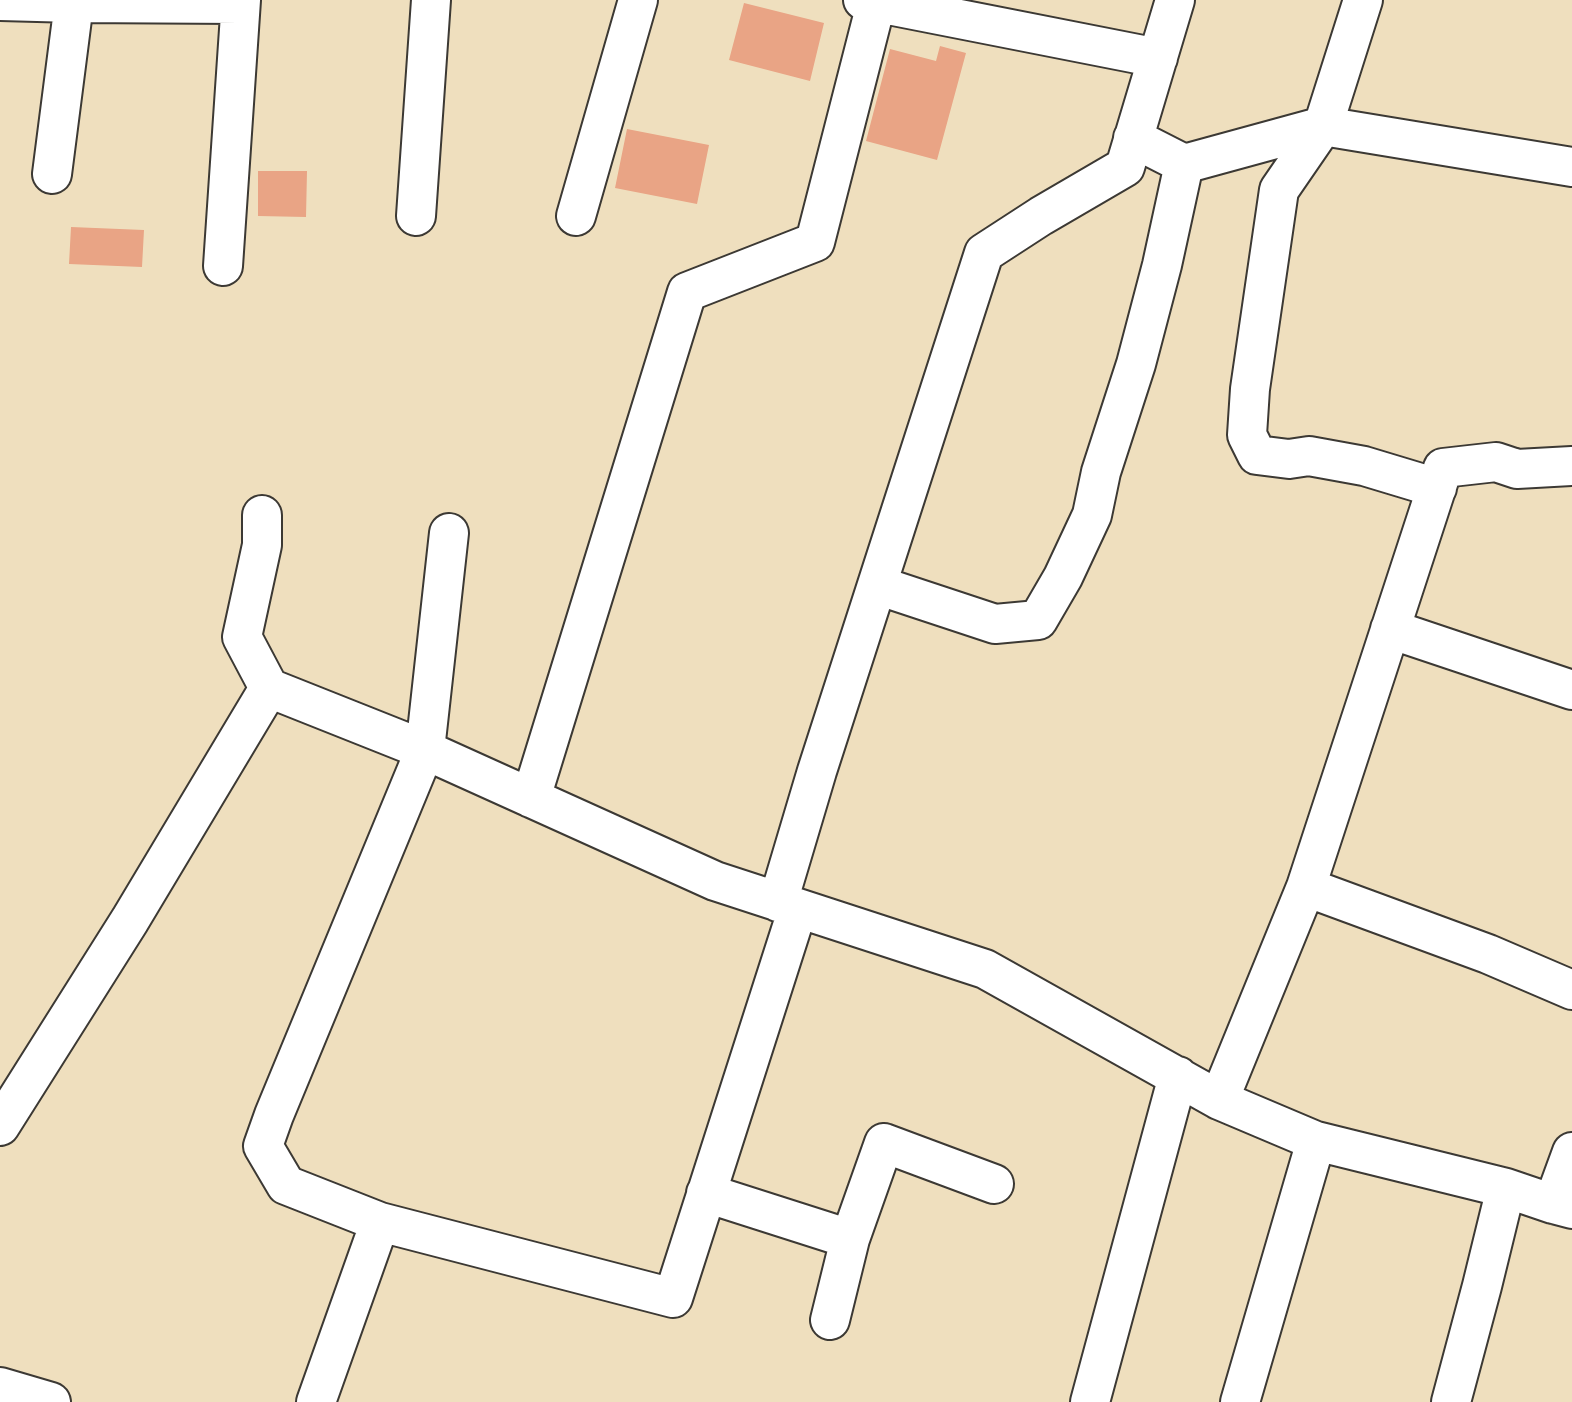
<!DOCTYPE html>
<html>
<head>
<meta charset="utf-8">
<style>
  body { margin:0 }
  canvas { display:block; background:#efdfbe }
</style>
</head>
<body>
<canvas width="1572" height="1402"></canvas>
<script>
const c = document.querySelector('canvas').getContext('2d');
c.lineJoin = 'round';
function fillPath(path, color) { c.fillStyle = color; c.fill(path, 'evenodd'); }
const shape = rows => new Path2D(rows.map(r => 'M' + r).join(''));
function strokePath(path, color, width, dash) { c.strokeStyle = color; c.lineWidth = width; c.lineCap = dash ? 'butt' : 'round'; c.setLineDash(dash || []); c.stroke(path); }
const building = shape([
  [744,3,824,23,810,81,729,60],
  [940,46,966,53,937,160,866,141,890,49,936,61],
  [627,129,709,145,697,204,615,188],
  [258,171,307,171,306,217,258,216],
  [71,227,144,230,142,267,69,264]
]);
const minor = shape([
  [863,0,1158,58],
  [1363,0,1323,126,1279,190,1250,389,1247,435,1257,455,1289,459,1309,456,1364,466,1437,488],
  [0,1,74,3,240,4],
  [1133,138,1184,164,1323,126,1572,167],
  [52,174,74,3],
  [416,216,431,0],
  [576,216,638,0],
  [223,266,241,0],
  [262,515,262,545,242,637,269,688],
  [877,585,995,624,1038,620,1063,577,1092,515,1101,472,1136,364,1162,265,1184,164],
  [1390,629,1572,690],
  [531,798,687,292,815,242,877,0],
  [1306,887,1488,954,1572,990],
  [778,902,817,771,984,253,1041,216,1125,167,1175,0],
  [1219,1100,1306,887,1443,468,1496,462,1517,469,1572,466],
  [0,1126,130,920,269,688,425,750,715,881,985,969,1219,1100,1316,1141,1506,1188,1553,1204,1572,1209],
  [706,1193,850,1239,884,1143,994,1184],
  [1553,1204,1572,1152],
  [380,1222,673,1298,798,908],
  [830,1320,850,1239],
  [0,1387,51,1402],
  [316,1402,380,1222,286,1185,263,1146,274,1115,425,750,449,533],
  [1090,1402,1178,1076],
  [1240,1402,1316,1141],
  [1451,1402,1482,1286,1506,1188]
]);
fillPath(building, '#e9a485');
strokePath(minor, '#3c3934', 42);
strokePath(minor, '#fff', 38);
</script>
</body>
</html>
